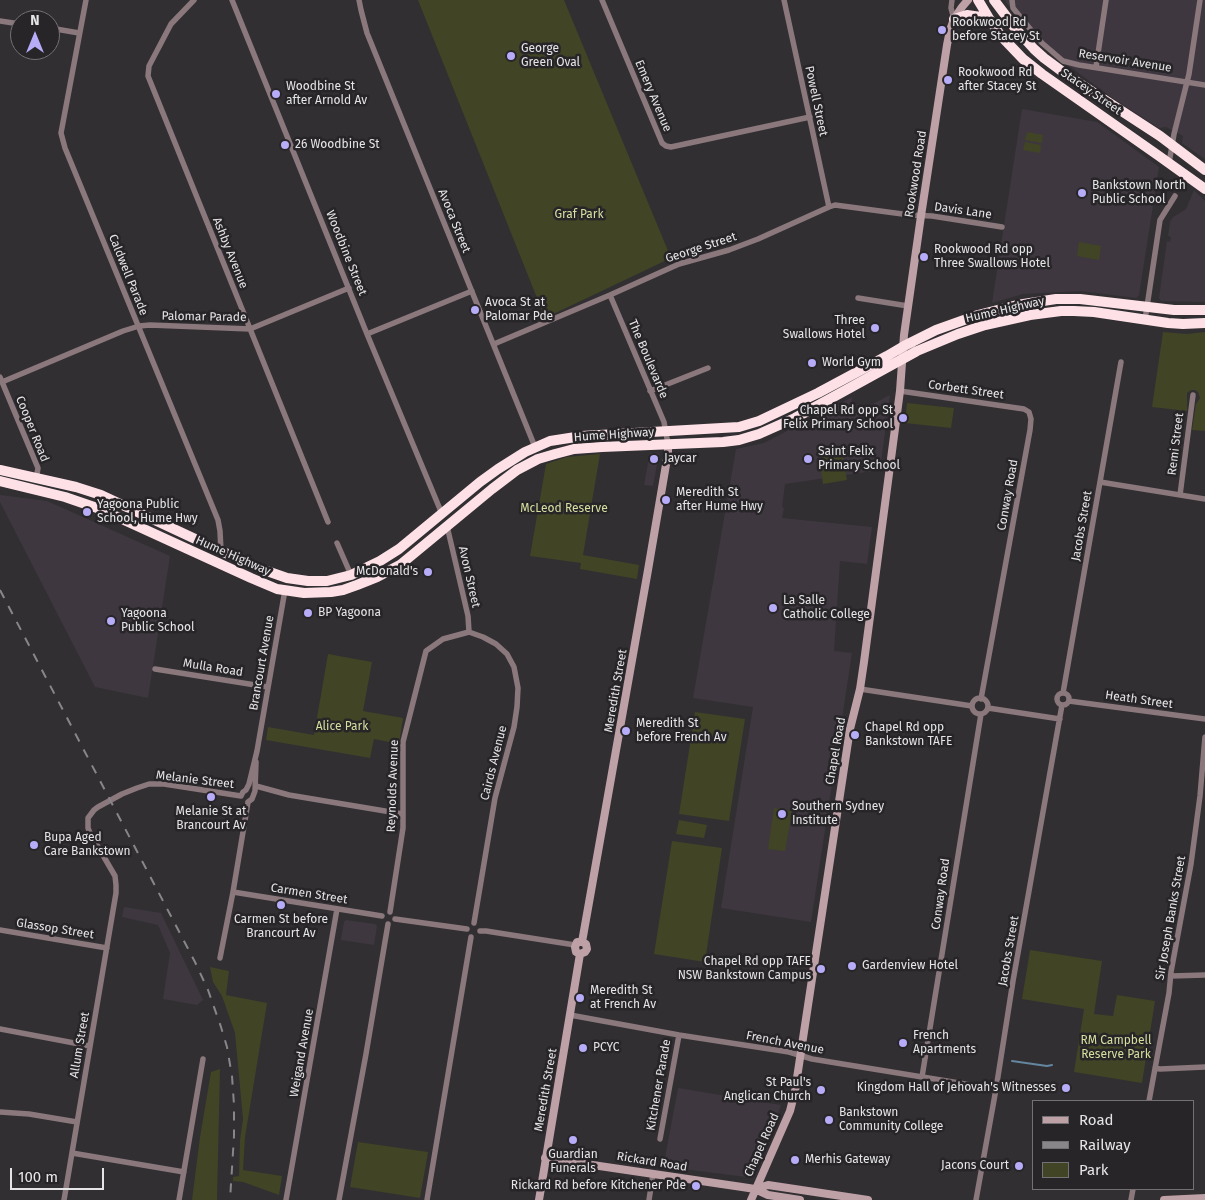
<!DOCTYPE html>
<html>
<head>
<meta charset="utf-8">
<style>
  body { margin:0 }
  #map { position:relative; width:1205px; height:1200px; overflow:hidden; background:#312f32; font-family:"Fira Sans",sans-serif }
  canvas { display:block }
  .legend { position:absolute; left:1032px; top:1100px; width:162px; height:90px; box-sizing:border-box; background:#272528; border:1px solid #737174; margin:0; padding:6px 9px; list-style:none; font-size:15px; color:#e5e4e6 }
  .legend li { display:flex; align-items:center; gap:10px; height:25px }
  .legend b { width:25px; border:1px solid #737174 }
  .north { position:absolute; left:10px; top:10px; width:50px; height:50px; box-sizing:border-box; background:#272528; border:1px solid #737174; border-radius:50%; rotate:0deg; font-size:14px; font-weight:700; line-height:20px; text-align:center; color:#e5e4e6 }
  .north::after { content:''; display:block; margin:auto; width:18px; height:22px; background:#b6acf8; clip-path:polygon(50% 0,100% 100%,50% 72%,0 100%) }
  .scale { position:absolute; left:10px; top:1168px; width:94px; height:22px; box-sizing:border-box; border:2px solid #e5e4e6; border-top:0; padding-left:6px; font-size:15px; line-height:18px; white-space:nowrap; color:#e5e4e6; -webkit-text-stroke:4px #272528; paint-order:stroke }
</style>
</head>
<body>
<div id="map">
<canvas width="1205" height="1200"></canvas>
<ul class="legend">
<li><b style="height:6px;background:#bea0a7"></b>Road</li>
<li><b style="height:6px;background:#888689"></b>Railway</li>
<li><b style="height:14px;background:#414425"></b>Park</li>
</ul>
<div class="north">N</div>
<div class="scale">100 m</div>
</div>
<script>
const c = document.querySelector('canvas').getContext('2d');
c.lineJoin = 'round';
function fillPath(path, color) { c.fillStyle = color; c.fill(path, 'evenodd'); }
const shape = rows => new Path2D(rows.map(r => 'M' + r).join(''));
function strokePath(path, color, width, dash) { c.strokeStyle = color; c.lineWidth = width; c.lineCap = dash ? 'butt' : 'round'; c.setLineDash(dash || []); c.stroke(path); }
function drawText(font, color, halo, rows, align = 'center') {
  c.font = font + ' "Fira Sans",sans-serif'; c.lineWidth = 5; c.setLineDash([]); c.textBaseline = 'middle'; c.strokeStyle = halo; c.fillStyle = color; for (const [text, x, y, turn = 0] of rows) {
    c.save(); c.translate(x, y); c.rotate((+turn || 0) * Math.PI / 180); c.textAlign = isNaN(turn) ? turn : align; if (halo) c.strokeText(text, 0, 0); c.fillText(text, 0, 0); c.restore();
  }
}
const built = shape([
  [1005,0,1205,0,1205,159,1182,143,1183,136,1166,127,1159,128,1111,97,1046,49,1007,4],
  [1022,109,1097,122,1159,167,1139,295,1136,298,1080,291,1023,294,992,303],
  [1194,190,1205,201,1205,302,1161,301,1159,298,1167,241,1170,242,1171,237,1168,236,1170,222,1173,217,1180,213,1186,209],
  [890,395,880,470,785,484,782,507,784,508,782,518,872,527,867,564,840,561,834,651,852,653,811,922,721,908,753,707,693,698,736,449,764,443,852,397,851,415],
  [650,453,657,453,659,454,653,486,644,485],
  [0,495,47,501,170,556,148,698,95,687,0,502],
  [124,907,161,913,203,1000,197,1005,163,999,170,953,158,925,122,917],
  [346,920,375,924,377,926,374,945,341,940,344,922],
  [678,1088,781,1105,775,1123,753,1173,746,1177,667,1167,664,1163]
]);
const green = shape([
  [418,0,564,0,671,258,545,318],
  [1027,132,1043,135,1042,143,1025,140],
  [1025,142,1041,145,1040,153,1023,150],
  [1079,242,1101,246,1099,260,1077,256],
  [1163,332,1187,334,1205,332,1205,431,1192,430,1196,404,1200,398,1198,392,1195,390,1191,390,1187,393,1187,411,1152,407],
  [907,403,954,408,951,428,905,423],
  [842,453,847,480,823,484,819,457],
  [600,454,583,555,639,565,637,579,580,569,581,563,530,556,546,464,567,457],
  [328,654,372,662,363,711,403,718,399,744,374,739,370,758,266,740,268,727,314,735],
  [695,712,745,719,729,821,679,814],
  [774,808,792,811,785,851,768,849],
  [679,820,707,825,704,838,676,834],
  [672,841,722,848,705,962,654,954],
  [1030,950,1102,961,1094,1014,1113,1016,1117,995,1155,1001,1142,1083,1074,1072,1084,1009,1022,999],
  [210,967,229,971,226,995,267,1003,245,1137,243,1170,282,1176,279,1195,243,1182,233,1181,233,1177,239,1176,240,1140,243,1119,235,1033,222,996,213,982],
  [220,1069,217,1200,192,1200,200,1137,211,1072],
  [358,1142,428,1152,420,1198,350,1187]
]);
const stream = shape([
  [1012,1061,1047,1066,1052,1065]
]);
const street = shape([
  [86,0,61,133,65,148,218,520,220,531,221,551],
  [194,0,171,24,149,66,148,76,328,522],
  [232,0,367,334,442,514],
  [359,0,361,10,367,33,535,447],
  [602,0,662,143,666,146,671,147,810,117],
  [784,0,829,207],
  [952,0,951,8,954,19],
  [1012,0,1013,8,1031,30,1042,43,1063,61,1079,65,1205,85],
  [0,21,20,24],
  [50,28,79,33],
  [1096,67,1106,0],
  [1169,163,1174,134,1189,74,1200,0],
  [610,295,664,422,668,444],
  [858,298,908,306],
  [1145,320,1160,220,1175,196],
  [367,334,472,291],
  [494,344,610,295,679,264,729,250,758,239,829,207,835,205,910,215,932,216,1002,227],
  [0,377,38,468,36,480],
  [2,382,123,331,139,326,150,325,250,329,349,288],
  [650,391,708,368],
  [900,391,1024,409,1029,412,1031,419,1030,430,981,699],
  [1100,482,1205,499],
  [1180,495,1193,395],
  [447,526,468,616,469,632],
  [337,543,351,575],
  [469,632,483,637,496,644,507,654,514,667,518,688,517,707,514,727,495,798,474,923],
  [155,669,268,687],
  [860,689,972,706],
  '1057 699a6 6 0 1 1 12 0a6 6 0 1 1-12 0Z',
  [1063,693,1121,362],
  '972 706a8 8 0 1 1 16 0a8 8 0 1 1-16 0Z',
  [1069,701,1205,719],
  [988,708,1060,719],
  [256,786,289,795,403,814],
  [241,796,243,792,246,790,249,784,257,751,285,590],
  [248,802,252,799,255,791,256,762],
  [233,892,382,916],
  [390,912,403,828,403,742,426,651,443,639,469,632],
  [395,919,467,929],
  [0,930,107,948],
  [480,931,486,931,575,945],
  [220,958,233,892,248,802],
  [1171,976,1205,975],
  [570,1015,679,1035,789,1052,812,1059,996,1089],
  [0,1029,90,1046],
  [1155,1068,1160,1069,1205,1067],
  [922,1077,981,714],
  [1149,1101,1169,993,1171,972,1191,864,1200,796,1205,737],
  [0,1112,29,1114,77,1122],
  [660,1139,679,1035],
  [72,1153,184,1172],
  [64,1200,116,893,116,885,115,876,90,833,88,828,88,818,94,810,98,807,122,794,137,788,149,784,164,784,241,796],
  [179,1200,203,1059],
  [286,1200,337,909],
  [339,1200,366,1054,388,924],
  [427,1200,471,937],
  [649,1200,653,1174],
  [976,1200,996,1089,1013,981,1062,705],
  [1131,1200,1133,1189]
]);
const secondary = shape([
  [582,942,648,570,668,453,668,444],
  [580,954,576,952,575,947,577,942,582,942],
  [580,954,585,952,587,949,586,944,582,942],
  [545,1158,742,1187,755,1189,768,1195,800,1200],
  [755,1189,768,1185,868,1200],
  [539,1200,580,954],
  [751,1200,790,1111,795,1091,850,729,860,689,864,662,900,391,904,335,921,216,947,45,950,30,954,19,962,7,968,0],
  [1164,1200,1205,1198]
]);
const highway = shape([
  [978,0,990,20,1001,36,1023,59,1042,74,1159,156,1205,189],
  [994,0,1015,28,1034,49,1044,58,1071,78,1160,136,1205,170],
  [954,19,967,15,981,17,990,20],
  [0,470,76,487,101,495,221,551,264,570,287,578,308,581,327,581,351,575,380,561,399,549,480,482,498,469,525,452,550,441,582,436,739,427,759,421,818,393,887,356,904,346,936,330,978,315,1017,305,1056,299,1080,299,1174,310,1205,310],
  [0,481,65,497,100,509,251,578,277,589,304,593,331,592,343,590,357,585,377,577,400,565,492,489,517,470,538,459,555,454,574,449,602,447,723,442,739,440,759,434,795,418,917,351,958,334,985,325,1030,315,1061,311,1074,311,1094,312,1168,323,1183,324,1205,323]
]);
const rail = shape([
  [0,590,195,962,208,990,221,1027,227,1047,232,1076,234,1105,234,1136,230,1200]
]);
const markers = [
  [942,30,5,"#b6acf8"],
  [511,56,5,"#b6acf8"],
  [948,80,5,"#b6acf8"],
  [276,94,5,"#b6acf8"],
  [285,145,5,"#b6acf8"],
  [1082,193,5,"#b6acf8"],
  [924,257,5,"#b6acf8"],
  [475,310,5,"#b6acf8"],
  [875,328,5,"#b6acf8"],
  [812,363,5,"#b6acf8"],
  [903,418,5,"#b6acf8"],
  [654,459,5,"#b6acf8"],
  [808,459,5,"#b6acf8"],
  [666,500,5,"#b6acf8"],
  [87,512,5,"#b6acf8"],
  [428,572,5,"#b6acf8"],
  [773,608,5,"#b6acf8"],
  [308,613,5,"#b6acf8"],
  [111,621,5,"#b6acf8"],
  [626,731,5,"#b6acf8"],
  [855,735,5,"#b6acf8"],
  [211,797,5,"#b6acf8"],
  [782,814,5,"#b6acf8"],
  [34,845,5,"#b6acf8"],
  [281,905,5,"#b6acf8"],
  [852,966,5,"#b6acf8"],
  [821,969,5,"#b6acf8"],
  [580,998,5,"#b6acf8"],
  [903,1043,5,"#b6acf8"],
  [583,1048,5,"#b6acf8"],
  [1066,1088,5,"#b6acf8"],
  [821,1090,5,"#b6acf8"],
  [829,1120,5,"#b6acf8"],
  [573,1140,5,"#b6acf8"],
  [795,1160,5,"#b6acf8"],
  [1019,1166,5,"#b6acf8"],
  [696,1186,5,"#b6acf8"]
];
const poiNames = [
  ["Rookwood Rd",952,23],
  ["before Stacey St",952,37],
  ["George",521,49],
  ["Green Oval",521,63],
  ["Rookwood Rd",958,73],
  ["after Stacey St",958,87],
  ["Woodbine St",286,87],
  ["after Arnold Av",286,101],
  ["26 Woodbine St",295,145],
  ["Bankstown North",1092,186],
  ["Public School",1092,200],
  ["Rookwood Rd opp",934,250],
  ["Three Swallows Hotel",934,264],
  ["Avoca St at",485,303],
  ["Palomar Pde",485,317],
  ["Three",865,321,"right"],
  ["Swallows Hotel",865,335,"right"],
  ["World Gym",822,363],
  ["Chapel Rd opp St",893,411,"right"],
  ["Felix Primary School",893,425,"right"],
  ["Saint Felix",818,452],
  ["Primary School",818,466],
  ["Jaycar",664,459],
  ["Meredith St",676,493],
  ["after Hume Hwy",676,507],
  ["Yagoona Public",97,505],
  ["School, Hume Hwy",97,519],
  ["McDonald's",418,572,"right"],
  ["La Salle",783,601],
  ["Catholic College",783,615],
  ["BP Yagoona",318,613],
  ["Yagoona",121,614],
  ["Public School",121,628],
  ["Meredith St",636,724],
  ["before French Av",636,738],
  ["Chapel Rd opp",865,728],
  ["Bankstown TAFE",865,742],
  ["Southern Sydney",792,807],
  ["Institute",792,821],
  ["Melanie St at",211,812,"center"],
  ["Brancourt Av",211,826,"center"],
  ["Bupa Aged",44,838],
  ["Care Bankstown",44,852],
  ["Carmen St before",281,920,"center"],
  ["Brancourt Av",281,934,"center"],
  ["Chapel Rd opp TAFE",811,962,"right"],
  ["NSW Bankstown Campus",811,976,"right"],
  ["Gardenview Hotel",862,966],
  ["Meredith St",590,991],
  ["at French Av",590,1005],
  ["French",913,1036],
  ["Apartments",913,1050],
  ["PCYC",593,1048],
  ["St Paul's",811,1083,"right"],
  ["Anglican Church",811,1097,"right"],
  ["Kingdom Hall of Jehovah's Witnesses",1056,1088,"right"],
  ["Bankstown",839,1113],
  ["Community College",839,1127],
  ["Guardian",573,1155,"center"],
  ["Funerals",573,1169,"center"],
  ["Merhis Gateway",805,1160],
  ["Jacons Court",1009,1166,"right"],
  ["Rickard Rd before Kitchener Pde",686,1186,"right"]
];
const streetNames = [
  ["Reservoir Avenue",1125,61,9],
  ["Stacey Street",1091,92,35],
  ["Emery Avenue",653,96,67],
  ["Powell Street",816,101,78],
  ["Rookwood Road",916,174,-81],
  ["Davis Lane",963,211,8],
  ["Avoca Street",454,221,68],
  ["George Street",701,248,-18],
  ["Ashby Avenue",230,253,68],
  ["Woodbine Street",346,253,68],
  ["Caldwell Parade",128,275,68],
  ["Hume Highway",1005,310,-13],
  ["Palomar Parade",204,317,1],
  ["The Boulevarde",648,359,67],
  ["Corbett Street",966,390,8],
  ["Cooper Road",32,429,68],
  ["Hume Highway",614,435,-4],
  ["Remi Street",1176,444,-83],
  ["Conway Road",1008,495,-80],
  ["Jacobs Street",1082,526,-80],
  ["Hume Highway",233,556,24],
  ["Avon Street",469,577,77],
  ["Brancourt Avenue",262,663,-80],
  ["Mulla Road",213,668,9],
  ["Meredith Street",616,691,-80],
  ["Heath Street",1139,700,8],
  ["Chapel Road",836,751,-80],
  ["Cairds Avenue",494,763,-76],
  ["Melanie Street",195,780,7],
  ["Reynolds Avenue",393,786,-88],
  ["Carmen Street",309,894,9],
  ["Conway Road",941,894,-82],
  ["Sir Joseph Banks Street",1171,918,-80],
  ["Glassop Street",55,929,9],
  ["Jacobs Street",1009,951,-80],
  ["French Avenue",785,1043,11],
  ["Allum Street",80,1045,-80],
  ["Weigand Avenue",302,1053,-80],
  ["Kitchener Parade",659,1085,-80],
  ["Meredith Street",546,1090,-80],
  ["Chapel Road",762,1145,-66],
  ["Rickard Road",652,1162,9]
];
const parkNames = [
  ["Graf Park",579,215],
  ["McLeod Reserve",564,509],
  ["Alice Park",342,727],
  ["RM Campbell",1116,1041],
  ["Reserve Park",1116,1055]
];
fillPath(built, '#3e373f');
fillPath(green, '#414425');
strokePath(stream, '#64879f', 2);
strokePath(street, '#8a787c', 5.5);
strokePath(secondary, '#bea0a7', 8);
strokePath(highway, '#fde1e7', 10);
strokePath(rail, '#888689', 2, [9, 9]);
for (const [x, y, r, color] of markers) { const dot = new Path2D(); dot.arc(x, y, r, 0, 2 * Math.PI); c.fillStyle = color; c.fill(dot); strokePath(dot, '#272528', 2); }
drawText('12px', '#e5e4e6', '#272528', poiNames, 'left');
drawText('12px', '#e5e4e6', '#272528', streetNames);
drawText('12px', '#d7df9f', '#272528', parkNames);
</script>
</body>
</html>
